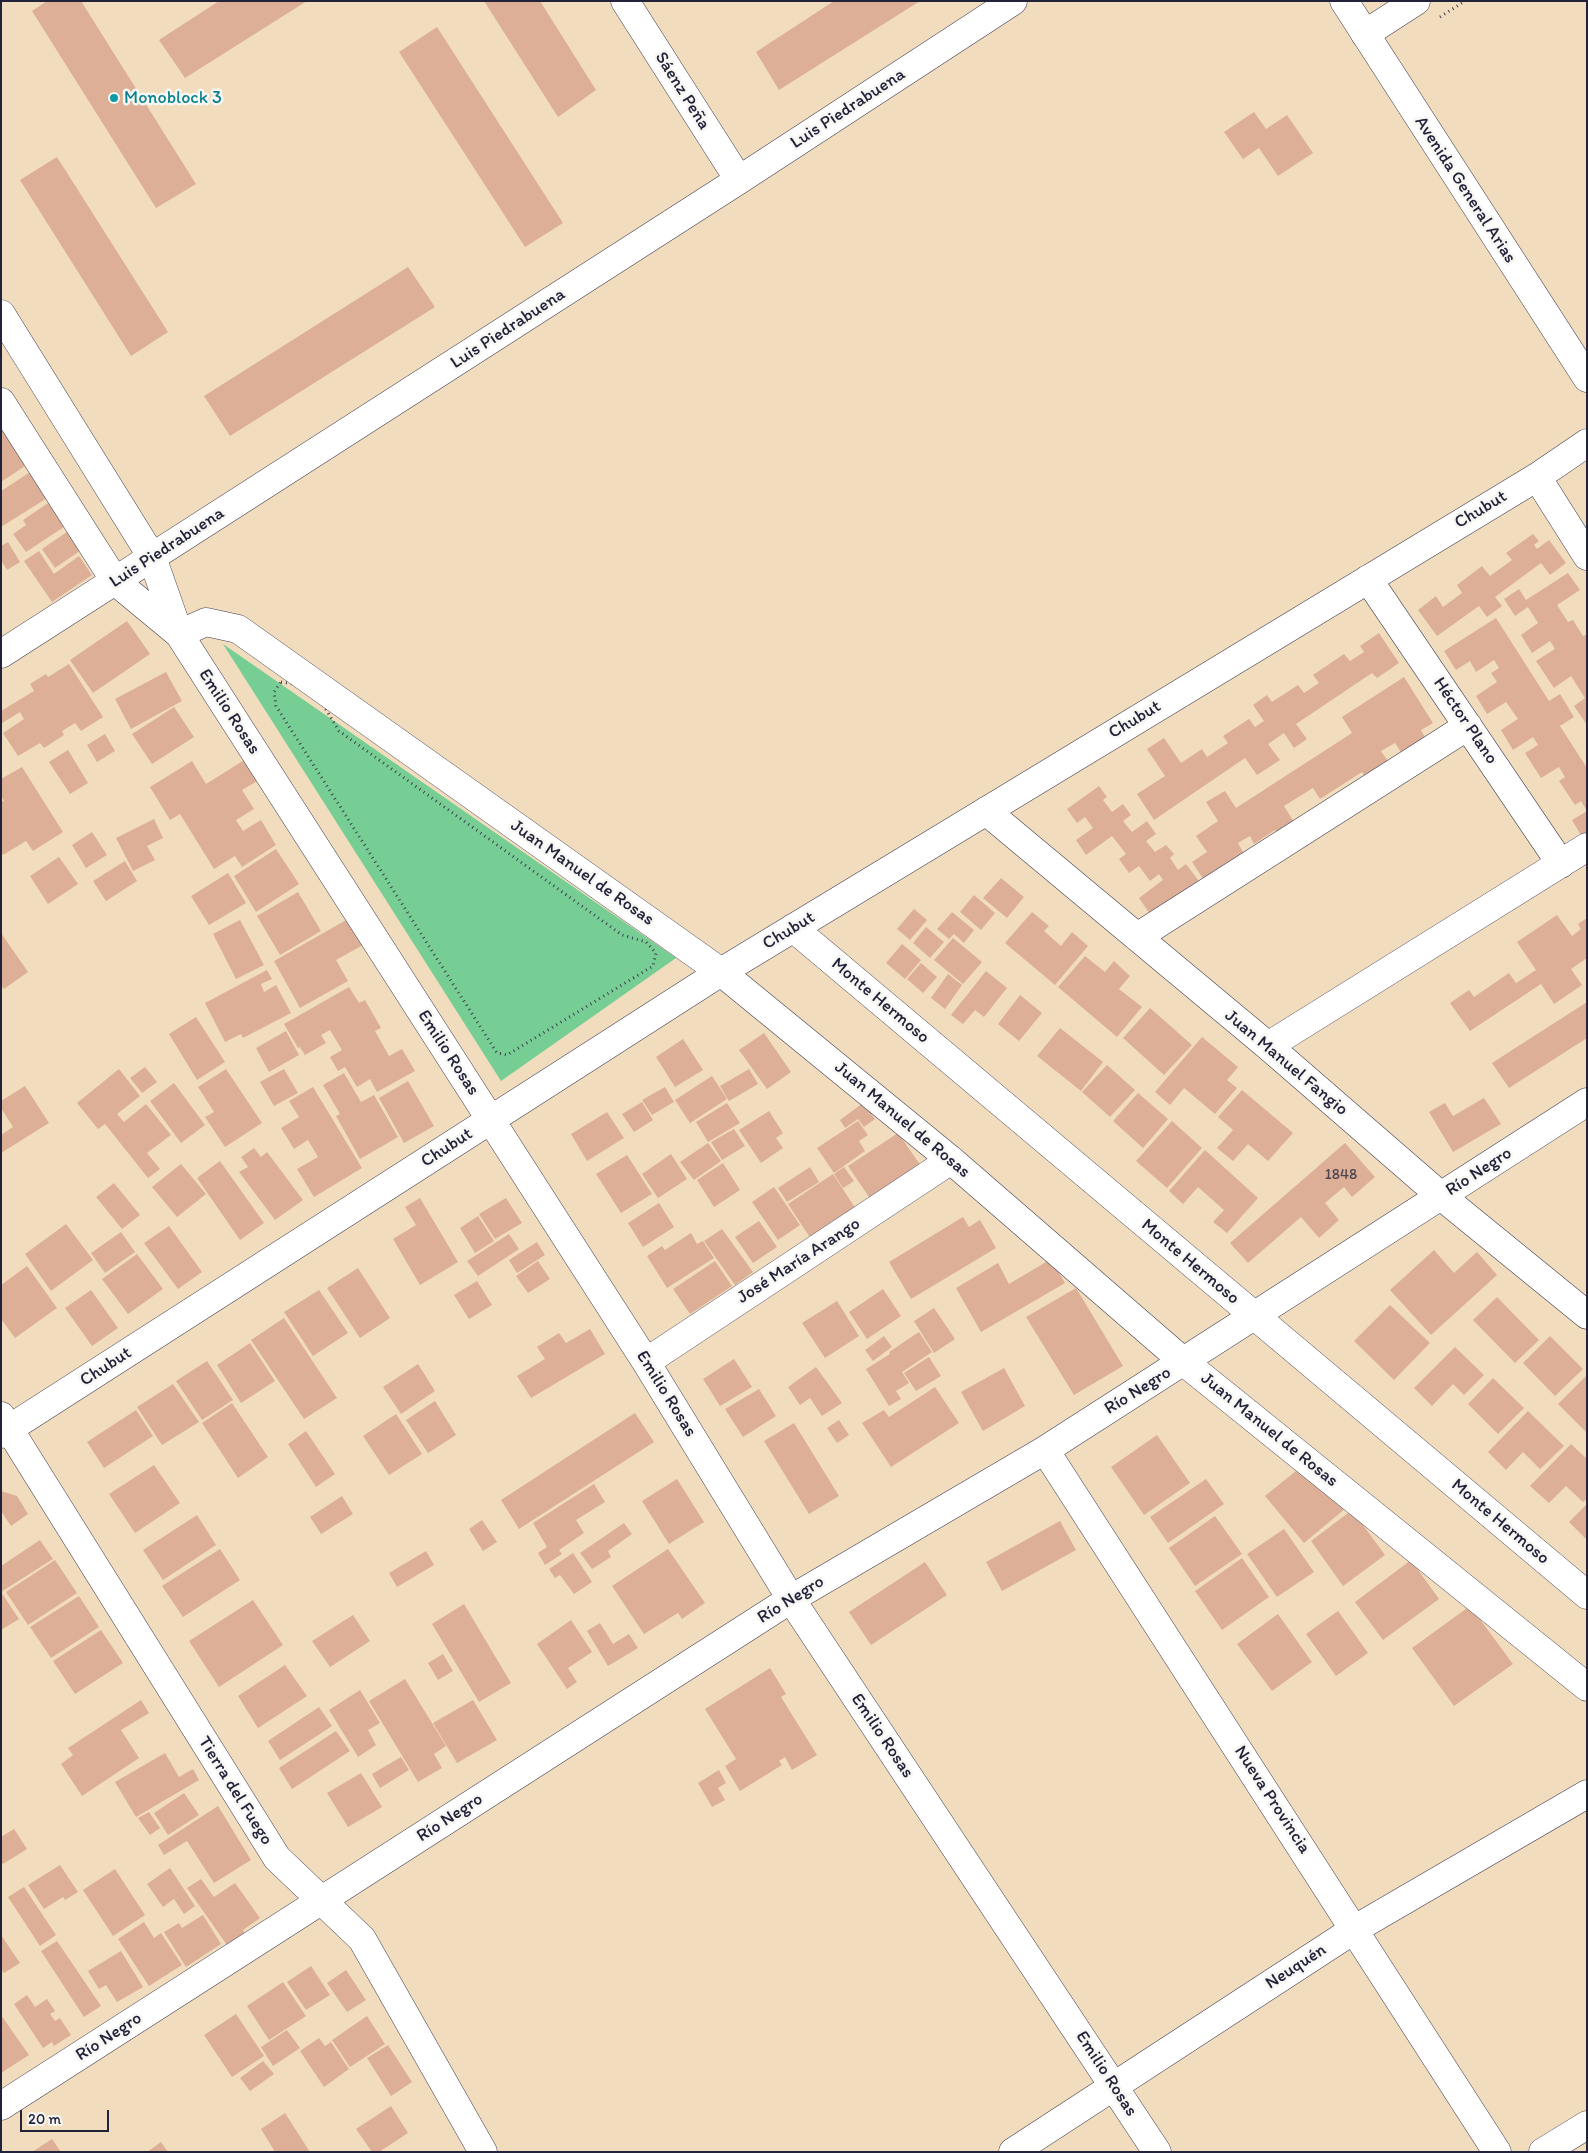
<!DOCTYPE html>
<html>
<head>
<meta charset="utf-8">
<style>
  body { margin:0 }
  #map { position:relative; width:1588px; height:2153px; overflow:hidden; background:#f1ddbe; font-family:Itim,sans-serif }
  canvas { display:block }
  .frame { position:absolute; inset:0; border:2px solid #22223b; pointer-events:none }
  .scale { position:absolute; left:20px; top:2110px; width:89px; height:22px; box-sizing:border-box; border:2px solid #22223b; border-top:0; padding-left:6px; font-size:15px; line-height:18px; white-space:nowrap; color:#22223b; -webkit-text-stroke:4px #f6f6f2; paint-order:stroke }
</style>
</head>
<body>
<div id="map">
<canvas width="1588" height="2153"></canvas>
<div class="frame"></div>
<div class="scale">20 m</div>
</div>
<script>
const c = document.querySelector('canvas').getContext('2d');
c.lineJoin = 'round';
function fillPath(path, color) { c.fillStyle = color; c.fill(path, 'evenodd'); }
const shape = rows => new Path2D(rows.map(r => 'M' + r).join(''));
function strokePath(path, color, width, dash) { c.strokeStyle = color; c.lineWidth = width; c.lineCap = dash ? 'butt' : 'round'; c.setLineDash(dash || []); c.stroke(path); }
function drawText(font, color, halo, rows, align = 'center') {
  c.font = font + ' Itim,sans-serif'; c.lineWidth = 5; c.setLineDash([]); c.textBaseline = 'middle'; c.strokeStyle = halo; c.fillStyle = color; for (const [text, x, y, turn = 0] of rows) {
    c.save(); c.translate(x, y); c.rotate((+turn || 0) * Math.PI / 180); c.textAlign = isNaN(turn) ? turn : align; if (halo) c.strokeText(text, 0, 0); c.fillText(text, 0, 0); c.restore();
  }
}
const green = shape([
  [223,644,676,958,501,1081]
]);
const building = shape([
  [47,1,81,1,196,184,156,208,32,11],
  [219,1,307,1,185,78,159,40],
  [484,1,540,1,596,90,558,117],
  [834,1,920,1,779,90,756,52],
  [437,27,563,223,525,247,399,52],
  [1254,112,1266,129,1287,115,1313,153,1278,176,1259,148,1243,159,1224,132],
  [57,157,168,332,131,356,20,180],
  [408,267,435,307,230,436,204,396],
  [7,426,31,462,1,482,1,430],
  [35,469,52,495,1,527,1,491],
  [57,497,73,521,26,552,13,534,26,525,23,520],
  [74,527,87,546,55,568,42,549],
  [1533,534,1539,541,1534,545,1537,549,1549,540,1566,563,1550,575,1541,563,1495,597,1502,606,1487,617,1479,606,1437,636,1418,610,1436,596,1443,607,1462,593,1457,585,1482,566,1490,576,1512,560,1506,553],
  [8,542,20,562,7,570,1,560,1,546],
  [39,551,54,574,79,556,92,575,52,602,24,561],
  [1568,573,1580,590,1557,605,1568,622,1573,620,1583,636,1587,634,1587,725,1574,706,1585,698,1571,676,1554,688,1536,661,1555,649,1550,641,1532,653,1521,635,1538,623,1528,607,1515,616,1504,599,1519,589,1526,600],
  [1496,618,1549,701,1560,694,1574,717,1560,726,1587,768,1587,834,1582,837,1572,820,1587,811,1581,801,1575,805,1559,781,1565,777,1559,767,1541,778,1525,753,1538,745,1533,737,1513,750,1501,730,1518,719,1506,702,1487,714,1476,696,1497,682,1491,673,1499,668,1494,660,1476,672,1470,661,1456,670,1444,651],
  [127,621,150,654,93,693,70,660],
  [1379,633,1399,663,1377,678,1372,673,1296,724,1307,739,1294,748,1284,733,1268,744,1280,760,1257,775,1245,758,1154,820,1137,794,1165,776,1147,749,1164,738,1181,763,1202,749,1207,757,1228,743,1223,736,1249,719,1255,727,1264,721,1253,705,1267,695,1272,702,1298,685,1304,693,1319,683,1313,675,1344,654,1350,661,1364,652,1360,646],
  [69,664,103,717,81,731,75,723,62,731,64,735,44,748,40,743,18,756,3,733,24,719,20,712,2,723,1,711,34,691,30,684,46,674,48,677],
  [166,672,182,701,131,729,115,699],
  [1404,677,1433,723,1421,730,1426,739,1402,754,1395,743,1381,751,1392,767,1368,782,1362,772,1320,799,1313,788,1284,806,1297,827,1280,837,1275,830,1254,844,1250,836,1238,843,1244,854,1204,880,1192,862,1207,852,1196,836,1218,821,1206,802,1225,791,1236,808,1352,733,1342,717],
  [174,707,194,737,152,764,132,734],
  [105,734,115,751,97,762,87,745],
  [68,750,88,783,70,794,49,762],
  [246,759,259,780,242,790,254,809,236,820,243,831,261,820,276,845,242,867,235,856,214,869,180,814,170,820,150,787,192,761,206,784],
  [22,767,63,832,33,851,26,841,3,855,1,852,1,802,4,801,1,796,1,779],
  [1099,786,1107,797,1103,800,1112,812,1123,804,1131,815,1123,821,1132,832,1147,821,1156,834,1146,841,1155,852,1166,845,1174,854,1170,858,1178,870,1186,864,1205,889,1152,917,1139,898,1163,880,1159,874,1150,881,1139,866,1129,873,1119,859,1126,854,1112,836,1086,855,1076,840,1093,828,1085,817,1077,823,1067,809],
  [154,819,163,838,147,846,155,860,133,871,116,838],
  [92,832,107,855,86,868,72,845],
  [276,849,299,884,256,912,234,876],
  [59,857,78,884,48,904,30,876],
  [125,861,137,881,106,901,93,881],
  [228,873,246,903,209,925,191,896],
  [1001,878,1024,897,1007,918,983,898],
  [298,892,321,931,280,955,257,916],
  [974,895,995,913,981,930,960,912],
  [914,909,927,920,910,940,897,929],
  [952,912,974,930,964,943,954,934,949,939,937,929],
  [1032,912,1049,926,1044,931,1061,946,1072,932,1088,946,1055,985,1005,943],
  [1557,915,1572,936,1581,929,1578,924,1587,918,1587,958,1571,969,1582,985,1554,1004,1541,984,1470,1031,1450,1003,1469,990,1474,997,1509,973,1516,983,1536,970,1517,942],
  [348,919,363,945,336,960,348,981,300,1008,274,961],
  [240,920,264,965,236,979,213,934],
  [926,927,944,942,930,958,913,943],
  [1,933,28,972,4,989,1,985],
  [953,938,982,962,963,984,934,960],
  [902,944,921,960,905,979,886,963],
  [1085,956,1105,972,1114,961,1130,976,1119,989,1142,1007,1117,1037,1058,987],
  [921,963,937,977,923,993,907,979],
  [267,970,272,979,261,984,264,992,276,985,291,1013,243,1038,241,1034,225,1042,205,1003],
  [986,971,1007,988,984,1017,975,1010,963,1024,951,1015],
  [948,974,962,985,945,1009,931,998],
  [349,987,359,1003,365,1000,381,1028,375,1031,389,1056,402,1049,415,1071,377,1092,370,1079,357,1087,345,1067,338,1071,330,1057,342,1050,330,1030,321,1035,326,1043,305,1055,300,1047,298,1048,284,1024],
  [1020,995,1042,1013,1019,1041,998,1024],
  [1587,1002,1587,1038,1509,1088,1492,1063],
  [1150,1008,1192,1045,1164,1075,1123,1038],
  [196,1017,225,1062,197,1080,169,1034],
  [1060,1028,1103,1062,1081,1091,1037,1056],
  [286,1031,299,1055,269,1072,256,1048],
  [764,1033,791,1072,767,1089,739,1050],
  [1202,1037,1238,1067,1227,1080,1237,1088,1215,1114,1184,1088,1170,1105,1155,1092],
  [683,1039,703,1070,675,1087,656,1057],
  [1107,1065,1135,1090,1110,1117,1082,1092],
  [145,1067,157,1082,142,1093,130,1078],
  [119,1069,140,1096,117,1114,124,1122,146,1104,171,1135,147,1153,160,1169,148,1178,105,1124,98,1129,77,1103],
  [226,1069,262,1123,225,1147,205,1117,214,1112,198,1087],
  [284,1069,298,1093,274,1106,260,1082],
  [749,1069,758,1084,729,1101,720,1086],
  [344,1073,361,1102,374,1095,398,1137,360,1159,336,1116,340,1114,323,1085],
  [712,1076,727,1099,690,1123,675,1100],
  [408,1081,434,1126,404,1143,379,1098],
  [174,1083,205,1125,181,1143,150,1101],
  [25,1086,49,1123,1,1153,1,1135,13,1127,1,1108,1,1101],
  [313,1087,362,1168,314,1197,297,1169,318,1157,308,1140,294,1149,281,1128,299,1117,289,1101],
  [665,1087,674,1102,652,1115,642,1100],
  [1242,1090,1293,1133,1268,1161,1248,1144,1233,1161,1217,1148,1233,1130,1218,1117],
  [1138,1093,1168,1119,1143,1148,1113,1121],
  [1484,1098,1501,1124,1453,1152,1429,1112,1445,1103,1453,1116],
  [642,1102,653,1120,634,1132,622,1114],
  [727,1103,740,1123,708,1142,696,1122],
  [863,1103,875,1119,864,1127,858,1119,845,1128,840,1120],
  [769,1111,783,1133,776,1138,783,1148,761,1163,739,1130],
  [607,1112,624,1138,587,1161,571,1134],
  [858,1121,868,1135,859,1141,865,1151,834,1173,817,1148],
  [1172,1121,1202,1148,1167,1188,1136,1161],
  [734,1129,745,1146,722,1160,711,1142],
  [898,1133,921,1166,871,1200,848,1166],
  [708,1143,721,1161,694,1180,680,1162],
  [1345,1143,1375,1177,1352,1197,1344,1187,1325,1203,1339,1220,1319,1238,1301,1217,1248,1263,1230,1243],
  [254,1148,261,1157,267,1152,303,1200,275,1220,239,1172,248,1167,241,1157],
  [1205,1150,1258,1198,1227,1233,1213,1222,1224,1210,1198,1187,1183,1204,1169,1191],
  [671,1154,687,1179,658,1198,642,1174],
  [627,1155,652,1194,621,1213,596,1174],
  [220,1161,264,1223,240,1240,197,1178],
  [723,1163,740,1190,714,1207,697,1180],
  [181,1164,206,1194,177,1217,152,1187],
  [810,1167,819,1182,787,1202,778,1188],
  [844,1167,854,1181,843,1188,834,1174],
  [833,1174,856,1209,811,1239,788,1204],
  [114,1183,140,1215,122,1229,96,1197],
  [774,1187,800,1225,778,1240,752,1202],
  [420,1198,458,1262,420,1285,393,1239,416,1225,405,1207],
  [506,1198,522,1223,495,1239,479,1214],
  [659,1203,674,1227,643,1247,628,1223],
  [478,1216,494,1241,475,1253,460,1228],
  [963,1217,969,1227,980,1220,996,1248,911,1299,889,1262],
  [759,1221,777,1247,753,1263,735,1237],
  [66,1224,93,1260,51,1291,25,1254],
  [169,1226,202,1272,178,1289,144,1243],
  [722,1229,753,1272,735,1285,704,1241],
  [121,1232,135,1252,105,1273,91,1253],
  [691,1233,697,1244,703,1241,714,1258,667,1288,647,1256,662,1246,665,1250],
  [509,1234,519,1249,478,1276,467,1261],
  [537,1242,545,1255,517,1273,509,1260],
  [1434,1250,1454,1273,1477,1252,1497,1275,1431,1335,1390,1290],
  [137,1254,163,1289,128,1314,102,1279],
  [1051,1259,1065,1283,981,1332,956,1288,998,1263,1009,1284],
  [538,1261,550,1279,528,1293,516,1276],
  [715,1261,732,1286,690,1314,673,1289],
  [27,1266,57,1308,15,1338,1,1319,1,1285],
  [358,1268,390,1318,360,1338,327,1288],
  [477,1281,492,1305,469,1319,454,1295],
  [1076,1288,1123,1366,1074,1395,1026,1317],
  [883,1289,901,1316,867,1339,849,1312],
  [91,1290,118,1328,92,1346,65,1308],
  [319,1290,348,1333,313,1356,284,1312],
  [1497,1297,1539,1340,1515,1363,1473,1320],
  [837,1301,859,1336,825,1358,802,1323],
  [1390,1305,1430,1343,1394,1380,1354,1341],
  [934,1308,955,1339,934,1353,914,1321],
  [284,1318,337,1398,304,1419,251,1340],
  [590,1329,605,1354,531,1398,517,1376,545,1359,537,1347,559,1333,566,1343],
  [919,1332,932,1352,902,1372,909,1383,896,1391,901,1399,889,1406,866,1369,890,1354,889,1352],
  [884,1336,892,1347,873,1361,865,1350],
  [1550,1336,1583,1369,1555,1396,1523,1363],
  [250,1343,275,1381,241,1403,217,1365],
  [1455,1347,1484,1375,1464,1395,1453,1384,1432,1406,1414,1388],
  [929,1357,941,1376,916,1391,904,1373],
  [734,1359,752,1387,720,1406,703,1379],
  [207,1361,233,1400,202,1420,176,1381],
  [418,1364,435,1391,401,1414,383,1387],
  [816,1367,842,1403,822,1416,810,1398,800,1405,788,1387],
  [1004,1368,1025,1406,983,1431,961,1392],
  [1587,1375,1587,1433,1558,1404],
  [1493,1378,1524,1408,1498,1434,1468,1404],
  [173,1384,199,1422,162,1445,137,1407],
  [935,1387,959,1423,891,1467,862,1423,884,1410,889,1417],
  [759,1389,776,1416,743,1437,725,1409],
  [435,1401,456,1435,428,1453,406,1420],
  [232,1403,268,1457,238,1478,202,1423],
  [136,1410,153,1436,104,1468,87,1442],
  [1528,1411,1564,1446,1540,1469,1523,1452,1506,1470,1488,1452],
  [635,1413,654,1442,519,1529,501,1500],
  [396,1414,422,1454,389,1475,363,1436],
  [839,1420,849,1435,837,1443,827,1428],
  [794,1423,839,1496,809,1514,764,1441],
  [306,1431,335,1474,316,1487,288,1444],
  [1157,1435,1190,1483,1144,1515,1111,1467],
  [1571,1444,1587,1459,1587,1499,1583,1502,1566,1486,1549,1503,1530,1486],
  [1307,1462,1346,1508,1304,1543,1265,1496],
  [154,1465,180,1503,135,1533,109,1494],
  [677,1479,704,1522,669,1544,642,1501],
  [1206,1479,1224,1504,1168,1543,1150,1517],
  [594,1484,605,1502,576,1520,584,1533,559,1550,562,1554,545,1565,538,1553,547,1547,533,1523],
  [1,1491,17,1496,28,1514,11,1526,1,1511],
  [342,1496,353,1514,321,1534,310,1517],
  [1587,1504,1587,1540,1569,1522],
  [1352,1510,1385,1555,1343,1586,1311,1541],
  [197,1515,216,1545,163,1580,143,1550],
  [1215,1516,1242,1554,1195,1586,1169,1548],
  [482,1520,497,1542,483,1551,469,1529],
  [1060,1521,1076,1550,1002,1591,986,1562],
  [624,1523,632,1534,608,1551,611,1557,592,1569,580,1553],
  [1284,1529,1314,1572,1277,1597,1247,1554],
  [40,1540,53,1559,1,1592,1,1566],
  [220,1549,240,1580,183,1617,162,1586],
  [668,1549,705,1603,682,1619,678,1613,644,1634,612,1586],
  [426,1551,434,1565,397,1587,389,1573],
  [573,1553,592,1582,574,1594,560,1575,555,1578,549,1569],
  [1242,1558,1269,1597,1222,1630,1195,1591],
  [55,1560,77,1593,28,1625,6,1592],
  [1411,1560,1439,1599,1383,1640,1355,1602],
  [925,1562,947,1595,871,1645,849,1612],
  [1,1592,19,1619,1,1630],
  [79,1596,99,1627,51,1658,30,1627],
  [253,1600,283,1645,219,1687,189,1641],
  [464,1604,511,1683,479,1702,432,1624],
  [1470,1606,1513,1664,1454,1706,1412,1648],
  [1338,1611,1368,1653,1336,1676,1306,1634],
  [1278,1614,1312,1662,1272,1691,1237,1644],
  [353,1615,370,1641,330,1667,312,1641],
  [571,1620,592,1652,568,1668,577,1682,567,1689,537,1644],
  [600,1623,613,1644,629,1634,638,1648,608,1666,587,1631],
  [101,1630,123,1663,75,1694,53,1661],
  [443,1654,453,1671,438,1680,428,1663],
  [285,1665,307,1696,258,1728,238,1696],
  [770,1668,786,1694,781,1697,817,1755,792,1770,785,1757,779,1761,782,1765,740,1791,725,1766,736,1759,705,1709],
  [405,1679,446,1746,434,1754,442,1768,418,1782,369,1701],
  [360,1690,380,1723,368,1730,376,1745,358,1757,329,1710],
  [141,1700,149,1713,121,1730,139,1758,82,1796,61,1764,73,1755,68,1748],
  [473,1700,497,1740,457,1763,433,1723],
  [319,1707,332,1726,280,1760,268,1741],
  [336,1731,350,1751,292,1789,279,1768],
  [165,1753,179,1777,193,1769,199,1780,136,1817,115,1782],
  [401,1757,409,1770,380,1788,372,1774],
  [719,1770,726,1783,718,1788,725,1800,712,1807,698,1783],
  [361,1773,382,1807,348,1827,327,1793],
  [184,1793,199,1815,168,1835,154,1813],
  [218,1806,251,1860,214,1883,187,1841,164,1855,158,1845],
  [149,1812,160,1828,150,1835,138,1818],
  [14,1829,27,1849,3,1864,1,1861,1,1837],
  [60,1865,78,1892,65,1900,63,1897,44,1909,28,1885],
  [170,1868,195,1906,184,1914,174,1899,163,1907,147,1884],
  [115,1869,145,1915,113,1936,83,1890],
  [201,1879,214,1897,235,1883,260,1918,243,1930,246,1936,229,1948,187,1888],
  [24,1887,56,1935,40,1946,8,1897],
  [203,1915,221,1944,186,1967,164,1932,179,1923,182,1928],
  [144,1922,154,1938,161,1933,182,1965,149,1986,118,1939],
  [1,1935,20,1963,4,1973,1,1969],
  [57,1941,101,2006,84,2017,41,1951],
  [121,1951,143,1987,117,2002,106,1985,99,1989,88,1971],
  [311,1966,330,1995,306,2010,287,1982],
  [346,1970,366,2000,347,2012,327,1983],
  [283,1982,306,2016,269,2040,247,2006],
  [27,1995,35,2007,47,1999,55,2011,50,2014,55,2021,60,2018,71,2035,54,2046,52,2042,43,2048,14,2004],
  [236,2014,264,2056,232,2077,204,2035],
  [1,2015,29,2055,1,2073],
  [367,2016,385,2044,350,2067,332,2040],
  [287,2030,300,2048,273,2066,261,2047],
  [319,2038,325,2046,331,2042,349,2069,324,2087,300,2051],
  [388,2045,412,2082,391,2096,367,2058],
  [263,2061,274,2074,250,2091,240,2078],
  [391,2106,408,2133,379,2152,372,2152,356,2129],
  [285,2113,310,2152,275,2152,261,2129],
  [52,2139,61,2152,32,2152],
  [161,2142,168,2152,147,2152]
]);
const path = shape([
  [1440,17,1465,1],
  [281,682,299,685,319,698,339,731,622,935,646,942,656,953,653,966,507,1055,497,1053,276,706,274,692,281,682]
]);
const minor = shape([
  [625,1,739,180],
  [1365,34,1416,1],
  [1,314,152,557,179,634,646,1362,791,1599,1157,2152],
  [1,402,115,581,179,634],
  [1537,477,1587,556],
  [1368,579,1561,864],
  [179,634,206,622,238,629,721,972,951,1160,1184,1362,1587,1687],
  [1,654,739,180,1013,1],
  [986,811,1268,1046,1441,1196,1587,1315],
  [793,928,1587,1595],
  [1137,937,1468,726],
  [1268,1046,1587,847],
  [646,1362,951,1160],
  [1,1416,277,1858,362,1939,483,2152],
  [1,1434,721,972,1537,477,1587,443],
  [1045,1450,1497,2152],
  [1,2106,791,1599,1045,1450,1587,1102],
  [1013,2152,1355,1929,1587,1794],
  [1543,2152,1587,2125]
]);
const major = shape([
  [1344,1,1587,378]
]);
const markers = [
  [114,98,5,"#0f9aa8"]
];
const numberNames = [
  ["1848",1341,1175]
];
const streetNames = [
  ["Sáenz Peña",682,91,58],
  ["Luis Piedrabuena",848,109,-33],
  ["Avenida General Arias",1465,190,57],
  ["Luis Piedrabuena",508,329,-33],
  ["Chubut",1481,510,-31],
  ["Luis Piedrabuena",167,548,-33],
  ["Emilio Rosas",229,712,57],
  ["Chubut",1135,720,-31],
  ["Héctor Plano",1465,721,56],
  ["Juan Manuel de Rosas",582,873,35],
  ["Chubut",789,931,-31],
  ["Monte Hermoso",880,1001,40],
  ["Emilio Rosas",448,1053,57],
  ["Juan Manuel Fangio",1286,1063,40],
  ["Juan Manuel de Rosas",902,1120,40],
  ["Chubut",447,1148,-33],
  ["Río Negro",1479,1172,-33],
  ["José María Arango",799,1261,-33],
  ["Monte Hermoso",1190,1262,40],
  ["Chubut",106,1367,-33],
  ["Río Negro",1138,1391,-32],
  ["Emilio Rosas",666,1394,58],
  ["Juan Manuel de Rosas",1269,1430,39],
  ["Monte Hermoso",1500,1522,40],
  ["Río Negro",791,1600,-32],
  ["Emilio Rosas",882,1736,56],
  ["Tierra del Fuego",235,1791,58],
  ["Nueva Provincia",1272,1800,57],
  ["Río Negro",450,1818,-33],
  ["Neuquén",1296,1967,-33],
  ["Río Negro",109,2037,-33],
  ["Emilio Rosas",1106,2074,57]
];
const cultureNames = [
  ["Monoblock 3",124,98]
];
fillPath(green, '#76ce94');
fillPath(building, '#ddaf97');
strokePath(minor, '#413e4f', 29);
strokePath(major, '#413e4f', 29);
strokePath(path, '#413e4f', 3, [1, 4]);
strokePath(minor, '#fff', 28);
strokePath(major, '#fff', 28);
for (const [x, y, r, color] of markers) { const dot = new Path2D(); dot.arc(x, y, r, 0, 2 * Math.PI); c.fillStyle = color; c.fill(dot); strokePath(dot, '#f6f6f2', 2); }
drawText('15px', '#514552', null, numberNames);
drawText('18px', '#22223b', '#f6f6f2', streetNames);
drawText('18px', '#0d838f', '#f6f6f2', cultureNames, 'left');
</script>
</body>
</html>
